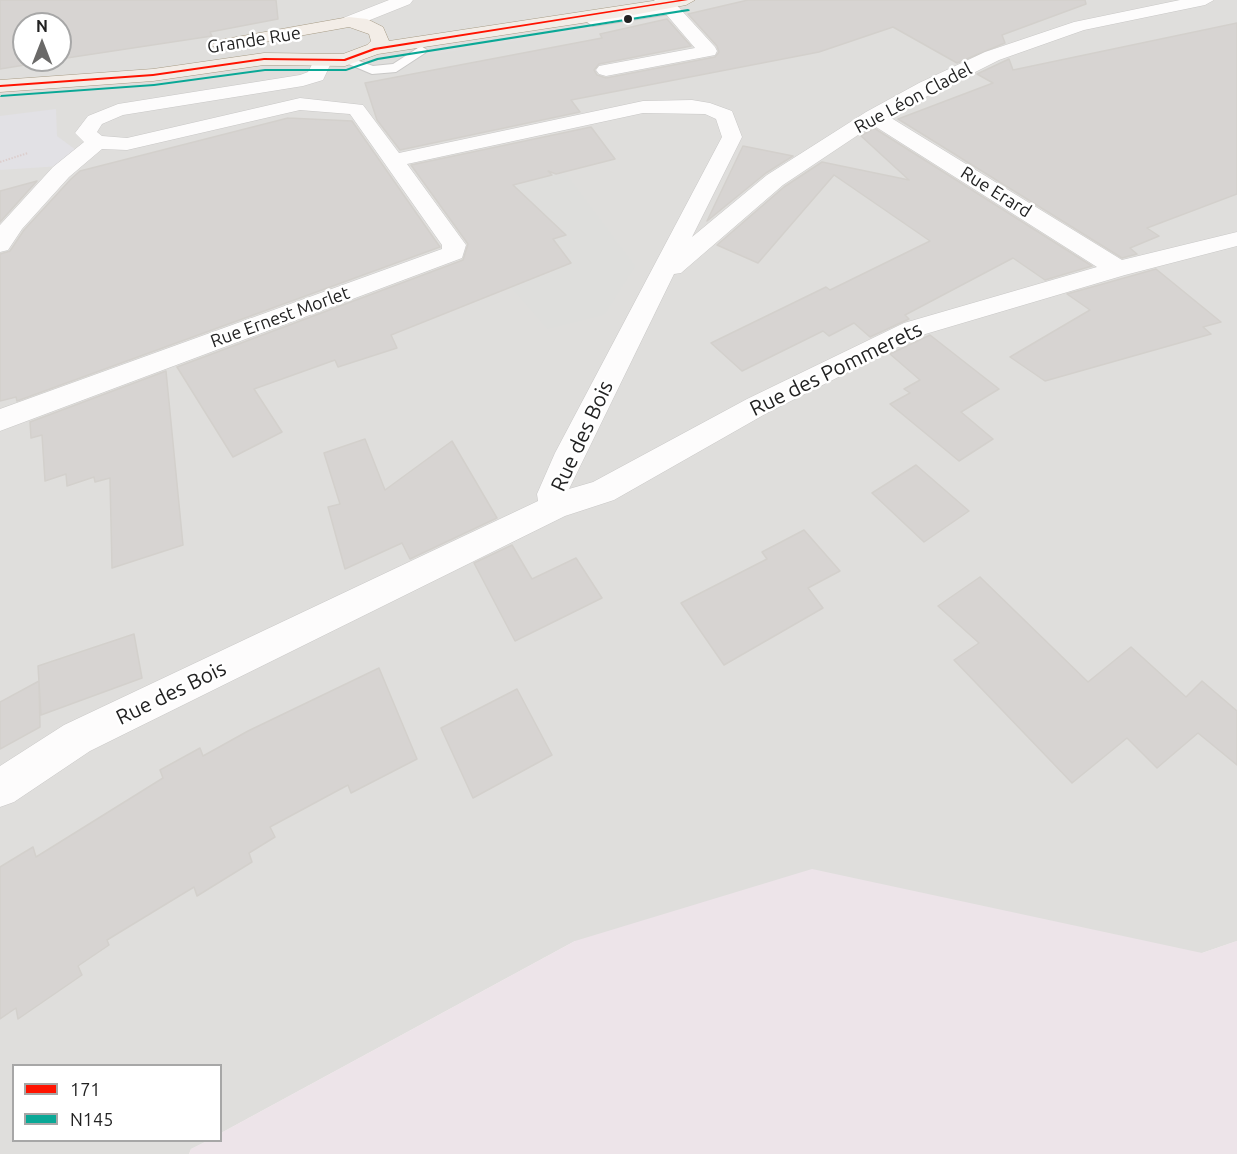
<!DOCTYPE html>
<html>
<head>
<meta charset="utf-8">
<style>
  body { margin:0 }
  #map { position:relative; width:1237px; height:1154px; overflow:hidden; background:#f0eeeb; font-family:Ubuntu,sans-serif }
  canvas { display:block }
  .legend { position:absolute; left:12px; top:1064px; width:210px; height:78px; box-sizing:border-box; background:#fff; border:2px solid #a7a7a7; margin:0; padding:8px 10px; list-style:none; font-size:18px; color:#222 }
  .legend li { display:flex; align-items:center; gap:12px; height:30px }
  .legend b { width:30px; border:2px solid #a7a7a7 }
  .north { position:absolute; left:12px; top:12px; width:60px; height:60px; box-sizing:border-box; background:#fff; border:2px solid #a7a7a7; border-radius:50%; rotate:0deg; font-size:16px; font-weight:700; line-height:24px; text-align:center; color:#222 }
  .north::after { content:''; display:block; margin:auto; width:21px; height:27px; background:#6a6968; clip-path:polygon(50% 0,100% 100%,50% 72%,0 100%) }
</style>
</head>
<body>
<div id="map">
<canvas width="1237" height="1154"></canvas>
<ul class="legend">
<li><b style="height:8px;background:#ff1300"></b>171</li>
<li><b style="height:8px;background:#0aa896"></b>N145</li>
</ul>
<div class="north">N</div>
</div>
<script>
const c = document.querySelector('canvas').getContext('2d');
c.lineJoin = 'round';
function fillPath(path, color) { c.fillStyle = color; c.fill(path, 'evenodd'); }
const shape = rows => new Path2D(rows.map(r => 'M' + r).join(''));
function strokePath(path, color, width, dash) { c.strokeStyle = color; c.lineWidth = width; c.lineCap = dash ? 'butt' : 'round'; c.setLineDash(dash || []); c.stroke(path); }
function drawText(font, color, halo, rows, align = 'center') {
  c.font = font + ' Ubuntu,sans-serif'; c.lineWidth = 5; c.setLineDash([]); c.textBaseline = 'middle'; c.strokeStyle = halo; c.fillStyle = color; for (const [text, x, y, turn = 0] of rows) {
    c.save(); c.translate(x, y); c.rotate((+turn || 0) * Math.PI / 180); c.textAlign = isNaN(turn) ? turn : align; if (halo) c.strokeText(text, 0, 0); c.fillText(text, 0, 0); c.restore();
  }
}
const residential = shape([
  [0,0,1237,0,1237,941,1202,953,575,941,221,1133,220,1066,14,1066,14,1140,207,1141,191,1149,189,1154,0,1154],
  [24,24,60,24,60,60,24,60]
]);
const industrial = shape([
  [812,869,1202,953,1237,941,1237,1154,189,1154,191,1149,207,1141,220,1140,221,1133,575,941]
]);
const religious = shape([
  [542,142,635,266,604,315,548,329,464,233]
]);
const parking = shape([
  [590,18,597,28,423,56,419,45]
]);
const plaza = shape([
  [56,109,57,136,76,150,61,166,0,170,0,116]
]);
const building = shape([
  [0,0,276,0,278,19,210,32,212,36,60,59,60,24,24,24,24,60,56,60,0,69,0,0],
  [748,0,1085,0,1086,4,1002,35,1005,43,957,63,893,27,819,52,571,100,580,112,400,150,377,120,365,83,602,38,600,34,667,19,691,46,599,64,594,70,597,75,606,78,715,57,719,52,717,46,688,14,748,0],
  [1237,23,1237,194,1147,228,1159,236,1130,248,1137,254,1122,258,898,119,993,83,977,74,1009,59,1013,70,1237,23],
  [288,118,352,121,440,247,17,401,16,397,0,401,0,254,10,251,24,230,71,179,80,171,288,118],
  [591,127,615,159,556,174,548,171,552,175,513,185,566,235,553,239,571,263,391,335,397,348,338,367,335,360,254,389,282,432,233,457,177,367,463,260,468,244,411,165,591,127],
  [874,128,1092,266,1045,280,1013,258,905,315,909,319,870,337,854,323,829,336,823,331,742,371,711,343,826,287,830,290,930,241,834,175,758,263,717,245,784,187,822,162,909,180,861,136,874,128],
  [743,146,793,156,766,173,707,221,743,146],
  [37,181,0,222,0,191,37,181],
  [1156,269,1221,322,1203,327,1211,334,1045,381,1010,357,1090,310,1067,294,1156,269],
  [930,335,999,389,961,412,993,439,959,461,890,404,910,393,904,389,920,380,890,354,930,335],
  [166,371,183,545,112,568,110,478,95,482,94,477,67,486,66,474,45,481,42,435,31,438,30,422,166,371],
  [365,439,385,490,452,441,497,518,410,559,402,543,345,569,328,507,340,504,324,453,365,439],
  [916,465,969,511,924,542,872,493,916,465],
  [804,530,840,571,808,588,823,608,724,665,681,603,767,559,762,552,804,530],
  [512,545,532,579,576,558,602,598,515,641,474,563,512,545],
  [980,577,1088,682,1131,647,1186,697,1202,681,1237,711,1237,765,1198,733,1157,768,1127,738,1072,783,954,660,979,643,938,606,980,577],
  [134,634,142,678,41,715,38,666,134,634],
  [379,668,417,759,351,793,348,785,270,827,275,837,249,853,252,862,197,896,194,887,107,940,109,945,78,966,82,975,18,1019,16,1008,0,1019,0,867,33,847,36,857,163,778,160,770,200,748,203,756,248,731,379,668],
  [39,681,40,727,0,749,0,702,39,681],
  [517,689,552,755,473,798,441,728,517,689]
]);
const path = shape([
  [0,162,28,153]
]);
const service = shape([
  [672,6,676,7,676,13,593,26,587,22,593,18,672,6],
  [421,46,427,50,425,53,396,72,372,74,339,60,345,56,373,66,393,64,421,46]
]);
const minor = shape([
  [389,0,413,0,410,4,355,26,343,26,340,22,343,18,389,0],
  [654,0,672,0,715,47,717,51,715,55,606,76,599,74,596,70,599,66,695,48,654,0],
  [1180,0,1214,0,1205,5,1084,30,999,60,888,116,1122,260,1237,232,1237,246,1125,275,922,335,767,413,614,500,565,516,90,751,14,802,0,807,0,766,64,725,538,501,537,494,555,453,722,137,716,119,705,114,643,113,407,164,466,245,462,258,0,431,0,409,442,249,442,245,350,114,300,110,127,150,102,149,69,177,22,229,8,250,0,252,0,225,53,167,84,142,75,133,88,116,118,104,300,75,308,72,316,57,323,55,332,61,323,80,303,86,123,115,102,124,97,132,102,136,127,138,300,98,363,105,399,153,643,101,692,100,710,103,732,111,742,137,692,237,767,175,866,112,919,83,985,52,1074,22,1180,0],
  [873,125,1097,267,904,323,747,399,593,482,569,489,674,274,681,273,783,185,873,125]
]);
const primary = shape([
  [659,0,695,0,686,5,628,16,378,54,345,66,264,65,153,81,0,92,0,80,153,69,264,53,343,54,367,45,371,41,369,34,349,27,220,50,211,45,220,40,349,17,367,19,383,27,389,41,659,0]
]);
const bus1 = shape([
  [679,0,688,0,375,50,345,61,264,60,153,76,0,87,0,85,153,74,264,58,344,59,374,48,679,0]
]);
const bus2 = shape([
  [688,9,690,10,689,11,378,60,346,71,265,71,154,86,0,97,1,95,154,84,265,69,346,69,377,58,688,9]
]);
const markers = [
  [628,19,5,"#222"]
];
const farStreetnames = [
  ["Grande Rue",254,40,-9],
  ["Rue Léon Cladel",913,98,-28],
  ["Rue Erard",996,192,32],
  ["Rue Ernest Morlet",280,317,-20]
];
const streetNames = [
  ["Rue des Pommerets",836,369,-26],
  ["Rue des Bois",582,436,-65],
  ["Rue des Bois",171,693,-26]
];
fillPath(residential, '#dfdedc');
fillPath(industrial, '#ede4e9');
fillPath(religious, '#dededc');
fillPath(parking, '#e0dfde');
fillPath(plaza, '#e2e1e5');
fillPath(building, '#d7d4d2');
strokePath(building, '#d3d0cc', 1.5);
strokePath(service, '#c9c8c7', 2);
strokePath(minor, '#c9c8c7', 1);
strokePath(primary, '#a79c86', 1);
strokePath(path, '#dccecd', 2, [1.5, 1.5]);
fillPath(service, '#fdfcfc');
fillPath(minor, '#fdfcfc');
fillPath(primary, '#f3ede7');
fillPath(bus1, '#ff1300');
fillPath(bus2, '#0aa896');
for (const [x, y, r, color] of markers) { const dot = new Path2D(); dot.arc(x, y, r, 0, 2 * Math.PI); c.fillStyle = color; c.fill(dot); strokePath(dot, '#fff', 2); }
drawText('18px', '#222', '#fff', farStreetnames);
drawText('21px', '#222', '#fff', streetNames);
</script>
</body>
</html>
